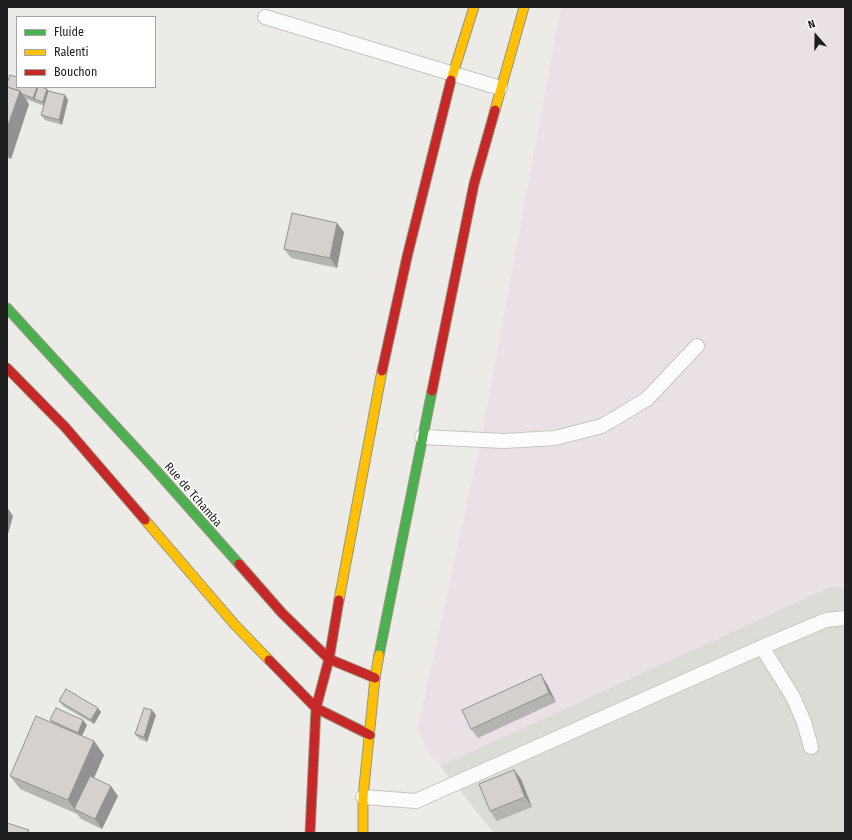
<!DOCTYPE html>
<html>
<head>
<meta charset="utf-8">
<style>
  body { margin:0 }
  #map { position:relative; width:852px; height:840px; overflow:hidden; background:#edebe7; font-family:"Fira Sans Condensed",sans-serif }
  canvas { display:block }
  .frame { position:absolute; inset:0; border:8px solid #1f1f1f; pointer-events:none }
  .legend { position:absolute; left:16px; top:16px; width:140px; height:72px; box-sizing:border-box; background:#fff; border:1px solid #a5a5a5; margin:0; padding:5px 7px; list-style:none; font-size:12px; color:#1f1f1f }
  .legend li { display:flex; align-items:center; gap:8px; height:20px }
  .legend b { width:20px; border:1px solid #a5a5a5 }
  .north { position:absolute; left:796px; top:16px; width:40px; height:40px; -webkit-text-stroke:3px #fff; paint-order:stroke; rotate:340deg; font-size:11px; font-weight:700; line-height:16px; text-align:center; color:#1f1f1f }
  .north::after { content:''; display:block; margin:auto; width:14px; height:18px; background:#1f1f1f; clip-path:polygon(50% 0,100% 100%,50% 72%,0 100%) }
</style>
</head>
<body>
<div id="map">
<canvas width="852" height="840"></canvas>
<div class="frame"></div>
<ul class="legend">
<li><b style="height:5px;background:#4caf50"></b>Fluide</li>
<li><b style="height:5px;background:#ffc107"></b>Ralenti</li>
<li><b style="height:5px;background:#c62828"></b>Bouchon</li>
</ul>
<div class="north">N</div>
</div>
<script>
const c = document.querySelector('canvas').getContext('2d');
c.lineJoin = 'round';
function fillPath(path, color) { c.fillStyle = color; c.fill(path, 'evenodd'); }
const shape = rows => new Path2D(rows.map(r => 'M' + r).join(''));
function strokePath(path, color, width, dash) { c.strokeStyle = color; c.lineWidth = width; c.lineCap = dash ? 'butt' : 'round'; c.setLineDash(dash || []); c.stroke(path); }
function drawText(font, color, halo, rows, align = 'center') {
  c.font = font + ' "Fira Sans Condensed",sans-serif'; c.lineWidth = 3; c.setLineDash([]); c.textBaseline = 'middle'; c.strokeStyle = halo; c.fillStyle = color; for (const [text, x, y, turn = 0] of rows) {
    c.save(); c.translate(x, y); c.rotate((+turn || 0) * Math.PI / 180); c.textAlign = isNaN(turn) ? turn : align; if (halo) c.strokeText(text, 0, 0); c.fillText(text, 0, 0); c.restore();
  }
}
const industrial = shape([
  [561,7,845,7,845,587,830,587,440,766,426,749,418,728,481,439]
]);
const airport = shape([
  [830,587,845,587,845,833,494,833,440,766]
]);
const lane = shape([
  [265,17,500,88],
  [422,437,504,441,555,438,602,426,647,399,697,346],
  [762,647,793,697,804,722,811,747],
  [363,797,416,801,762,647,826,620,845,618]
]);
const fast = shape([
  [7,308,153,467,239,564],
  [379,655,432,391]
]);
const slow = shape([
  [451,80,474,7],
  [495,110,524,7],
  [145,520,235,625,269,660],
  [339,600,382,371],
  [363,833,363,797,375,678,379,655]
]);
const jam = shape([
  [7,368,65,427,145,520],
  [382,371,407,257,451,80],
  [432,391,474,184,495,110],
  [239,564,282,613,329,659,375,678],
  [269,660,316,708,370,735],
  [310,833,316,708,329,659,339,600]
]);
const wall = shape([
  [7,83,48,91,65,95,68,100,62,125,45,120,41,115,44,106,26,99,29,104,11,159,7,158],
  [344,232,337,268,291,258,284,249],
  [547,684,556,702,478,738,471,729],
  [59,701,101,712,94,724,63,706],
  [156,715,147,742,139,739,135,734],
  [50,720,87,725,82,736,94,741,104,755,94,778,118,796,102,829,81,819,77,814,20,789,10,776,53,724],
  [521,779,532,807,497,821,490,811]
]);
const shadedWall = shape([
  [37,87,40,87,34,99,36,103,33,98],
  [47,89,51,94,46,107,43,102],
  [20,91,29,104,11,159,7,154,7,128],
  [65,95,68,100,62,125,59,120],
  [337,223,344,232,337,268,330,258],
  [7,507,13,516,7,538],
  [541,674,547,684,556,702,549,693],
  [98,708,101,712,94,724,91,720],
  [152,710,156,715,147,742,144,737],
  [83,720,87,725,81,738,78,733],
  [94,741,104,755,79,812,75,810,68,800],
  [514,770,521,779,532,807,525,797],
  [111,786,118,796,102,829,95,819]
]);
const building = shape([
  [10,75,17,77,17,87,37,87,33,98,22,94,20,91,7,87,7,83,10,75],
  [7,87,20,91,7,128,7,87],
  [38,87,41,87,47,89,43,102,34,99,38,87],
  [48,91,65,95,59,120,41,115,48,91],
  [292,213,337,223,330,258,284,249,292,213],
  [541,674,549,693,471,729,462,710,541,674],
  [66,689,98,708,91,720,59,701,66,689],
  [56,708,83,720,78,733,50,720,56,708],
  [144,708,152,710,144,737,135,734,144,708],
  [36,716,94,741,68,800,10,776,36,716],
  [514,770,525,797,490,811,479,784,514,770],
  [90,776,111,786,95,819,74,809,90,776],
  [7,823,29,830,28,833,7,833,7,823]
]);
const streetNames = [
  ["Rue de Tchamba",193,495,49]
];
fillPath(industrial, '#eae1e6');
fillPath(airport, '#dddbd6');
strokePath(lane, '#c6c5c3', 16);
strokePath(fast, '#959680', 11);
strokePath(slow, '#959680', 11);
strokePath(jam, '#959680', 11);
strokePath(lane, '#fcfcfb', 14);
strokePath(fast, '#4caf50', 9);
strokePath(slow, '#ffc107', 9);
strokePath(jam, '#c62828', 9);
fillPath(wall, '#b6b4b1');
fillPath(shadedWall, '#949290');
fillPath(building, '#d4d1ce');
strokePath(building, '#949290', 1);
drawText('12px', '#1f1f1f', '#fff', streetNames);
</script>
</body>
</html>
